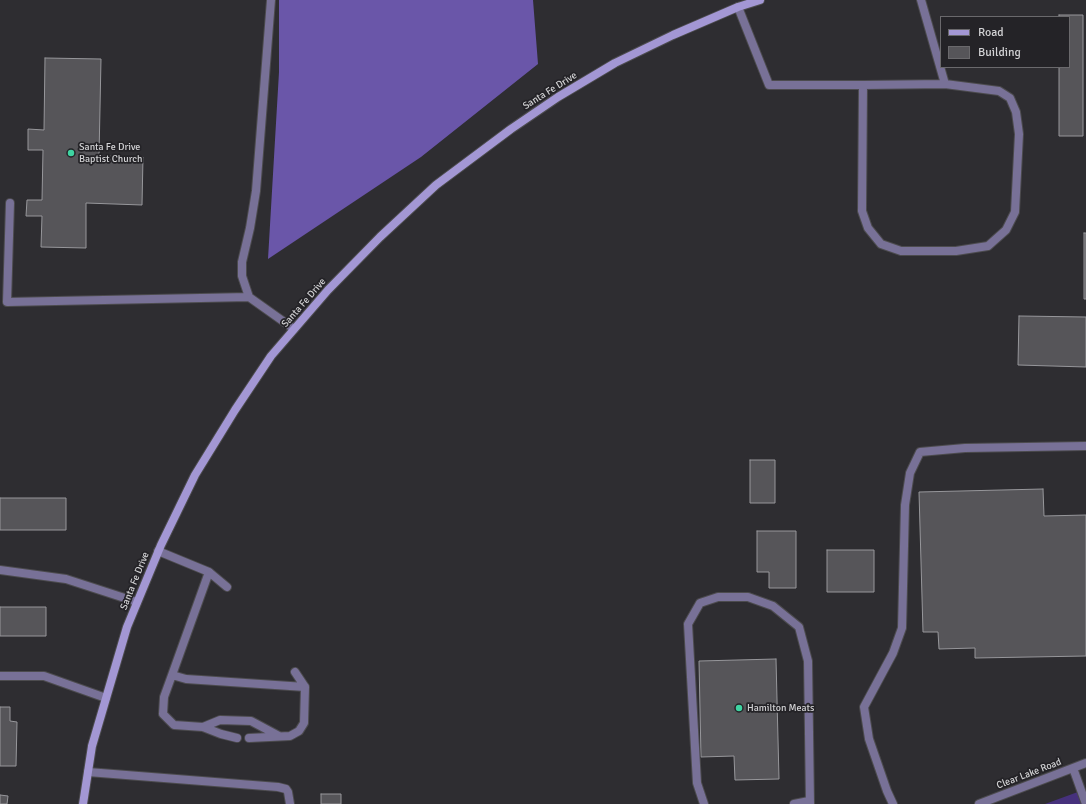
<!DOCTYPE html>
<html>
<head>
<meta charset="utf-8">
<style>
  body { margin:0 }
  #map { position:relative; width:1086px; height:804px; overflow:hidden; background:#2e2d31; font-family:Signika,sans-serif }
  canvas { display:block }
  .legend { position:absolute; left:940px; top:16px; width:130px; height:52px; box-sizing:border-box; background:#242327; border:1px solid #6a696c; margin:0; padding:5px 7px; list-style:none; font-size:12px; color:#d2d2d4 }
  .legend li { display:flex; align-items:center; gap:8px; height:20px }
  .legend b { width:20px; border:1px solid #6a696c }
</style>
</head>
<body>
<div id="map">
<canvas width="1086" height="804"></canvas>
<ul class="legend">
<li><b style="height:5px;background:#a397d4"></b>Road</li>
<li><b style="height:11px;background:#565559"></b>Building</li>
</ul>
</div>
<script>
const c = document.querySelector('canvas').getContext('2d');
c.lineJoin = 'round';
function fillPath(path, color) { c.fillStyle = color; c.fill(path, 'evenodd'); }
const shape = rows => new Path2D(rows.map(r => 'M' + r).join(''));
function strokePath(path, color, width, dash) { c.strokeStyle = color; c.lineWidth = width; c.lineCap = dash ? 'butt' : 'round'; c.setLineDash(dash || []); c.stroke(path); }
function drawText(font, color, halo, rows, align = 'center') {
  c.font = font + ' Signika,sans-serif'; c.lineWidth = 3.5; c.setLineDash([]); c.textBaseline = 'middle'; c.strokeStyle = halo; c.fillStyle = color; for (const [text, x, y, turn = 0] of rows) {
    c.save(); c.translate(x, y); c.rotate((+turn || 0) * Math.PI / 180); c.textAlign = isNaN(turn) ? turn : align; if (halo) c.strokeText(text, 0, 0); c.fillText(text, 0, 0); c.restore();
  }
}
const green = shape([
  [1086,789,1086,804,1045,804]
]);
const forest = shape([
  [279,0,533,0,538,64,421,157,268,259,279,72]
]);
const building = shape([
  [1059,15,1083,15,1083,136,1059,136,1059,67,1069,67,1069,17,1059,17,1059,15],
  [45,58,101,59,99,156,143,157,142,205,86,203,86,248,41,247,42,216,26,216,27,200,42,200,43,150,28,150,28,129,44,130,45,58],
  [1084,233,1086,233,1086,299,1084,299,1084,233],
  [1019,316,1086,317,1086,367,1018,365,1019,316],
  [750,460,775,460,775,503,750,503,750,460],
  [1043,489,1044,516,1086,515,1086,656,975,658,975,648,939,649,938,632,923,632,919,492,1043,489],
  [0,498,66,498,66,530,0,530,0,498],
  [757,531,796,531,796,588,769,588,769,572,757,572,757,531],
  [827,550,874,550,874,592,827,592,827,550],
  [0,607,46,607,46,636,0,636,0,607],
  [776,659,779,779,735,780,734,756,701,757,699,661,776,659],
  [0,707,10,707,10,721,17,722,16,766,0,766,0,707],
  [321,794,341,794,341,804,321,804,321,794],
  [0,795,8,796,7,804,0,804,0,795]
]);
const lane = shape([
  [921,0,945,84],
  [738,7,769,85,863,85],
  [945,84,999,91,1010,98,1016,112,1019,134,1015,212,1006,230,988,246,956,251,901,251,881,244,868,228,862,211,863,85,945,84],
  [10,203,7,302,249,297,294,329],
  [249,297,242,276,242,262,250,228,256,191,271,0],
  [158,551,209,572,172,675,186,679,305,687],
  [0,570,66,579,137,602],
  [209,572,227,587],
  [172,675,164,697,163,714,174,725,203,727,221,734,237,738],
  [0,676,44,676,106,698],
  [203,727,220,720,251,721,279,736],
  [249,738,290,736,299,731,304,723,305,687,295,672],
  [88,772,278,787,286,789,288,792,290,804],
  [704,804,697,783,688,624,700,603,718,597,748,597,773,606,799,627,808,661,810,804],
  [794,804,809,801],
  [893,804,887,791,869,739,864,707,893,653,902,628,905,505,910,473,920,452,965,448,1086,446]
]);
const street = shape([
  [1073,768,1086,804],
  [979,804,1086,763]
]);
const secondary = shape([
  [83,804,92,746,127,627,161,545,195,475,235,410,271,356,328,290,380,237,436,185,511,129,558,97,615,63,673,35,738,7,760,0]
]);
const markers = [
  [71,153,4,"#3fd4a2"],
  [739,708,4,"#3fd4a2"]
];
const streetNames = [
  ["Santa Fe Drive",550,91,-32],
  ["Santa Fe Drive",304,303,-49],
  ["Santa Fe Drive",135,581,-68],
  ["Clear Lake Road",1029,774,-21]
];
const poiNames = [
  ["Santa Fe Drive",79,147],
  ["Baptist Church",79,159],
  ["Hamilton Meats",747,708]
];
fillPath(green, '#46317c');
fillPath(forest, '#6a56a9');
fillPath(building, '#565559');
strokePath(building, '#97979b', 1);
strokePath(lane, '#4c4b4e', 10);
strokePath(street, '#4c4b4e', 10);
strokePath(secondary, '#4c4b4e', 10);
strokePath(lane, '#787197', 8);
strokePath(street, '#787197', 8);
strokePath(secondary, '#a397d4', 8);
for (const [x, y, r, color] of markers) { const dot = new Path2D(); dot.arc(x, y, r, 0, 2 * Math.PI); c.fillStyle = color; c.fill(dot); strokePath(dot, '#242327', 1.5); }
drawText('10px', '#d2d2d4', '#242327', streetNames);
drawText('10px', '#d2d2d4', '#242327', poiNames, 'left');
</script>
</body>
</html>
